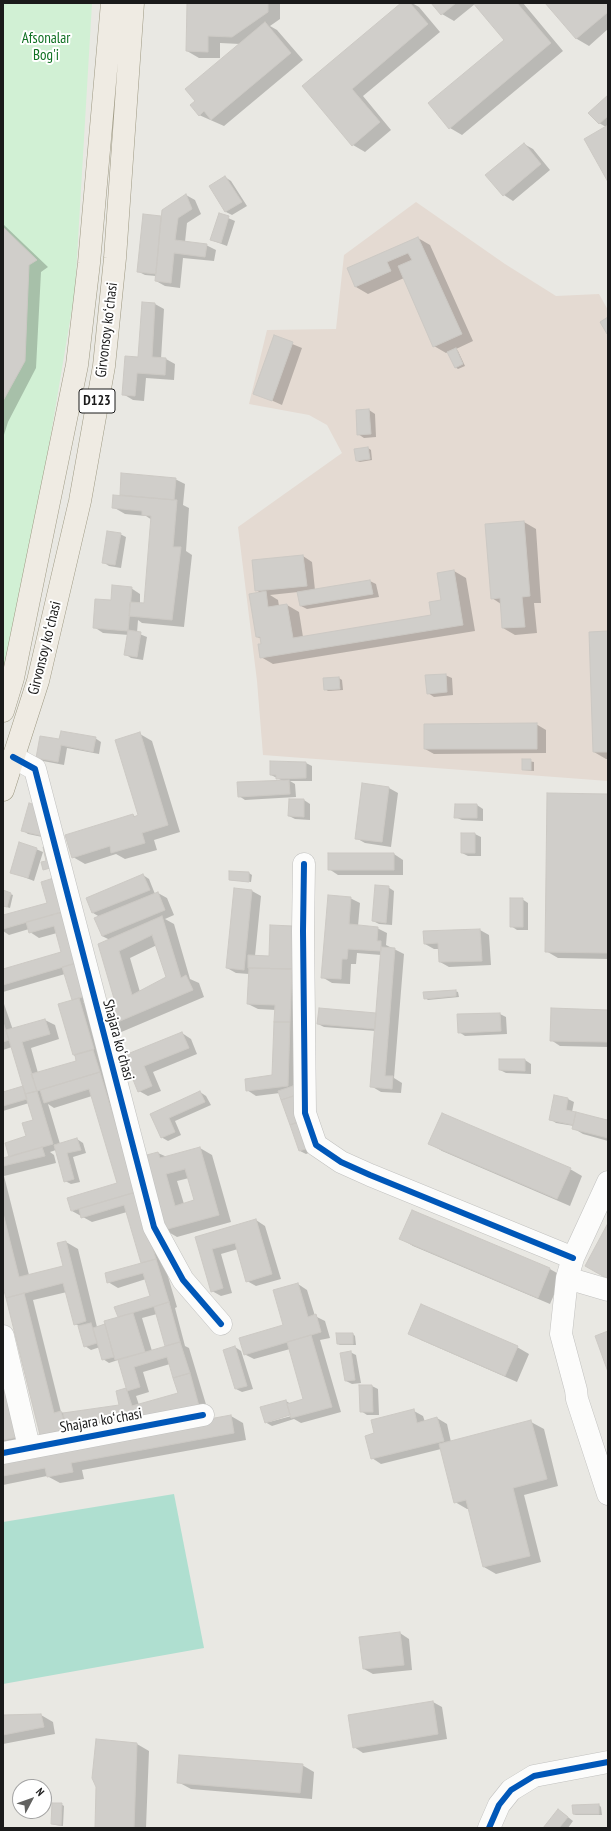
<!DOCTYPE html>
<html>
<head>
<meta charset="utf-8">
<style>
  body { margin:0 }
  #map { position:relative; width:611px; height:1831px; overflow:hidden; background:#e9e8e3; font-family:"PT Sans Narrow",sans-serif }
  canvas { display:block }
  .frame { position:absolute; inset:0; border:4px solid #1a1a1a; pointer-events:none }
  .north { position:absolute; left:12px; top:1779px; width:40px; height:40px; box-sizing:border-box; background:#fff; border:1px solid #a3a3a3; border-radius:50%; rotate:49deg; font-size:11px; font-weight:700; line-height:16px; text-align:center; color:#1a1a1a }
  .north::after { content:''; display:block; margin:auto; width:14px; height:18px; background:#626260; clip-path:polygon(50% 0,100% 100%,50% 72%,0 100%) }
</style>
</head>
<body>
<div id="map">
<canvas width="611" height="1831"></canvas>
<div class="frame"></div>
<div class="north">N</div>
</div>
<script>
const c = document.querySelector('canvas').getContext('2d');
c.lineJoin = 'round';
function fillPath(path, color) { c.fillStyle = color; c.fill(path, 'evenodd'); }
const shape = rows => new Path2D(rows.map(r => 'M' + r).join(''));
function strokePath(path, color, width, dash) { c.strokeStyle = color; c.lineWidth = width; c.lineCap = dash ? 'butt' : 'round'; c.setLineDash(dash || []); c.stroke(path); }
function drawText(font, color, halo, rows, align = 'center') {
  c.font = font + ' "PT Sans Narrow",sans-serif'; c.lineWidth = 4; c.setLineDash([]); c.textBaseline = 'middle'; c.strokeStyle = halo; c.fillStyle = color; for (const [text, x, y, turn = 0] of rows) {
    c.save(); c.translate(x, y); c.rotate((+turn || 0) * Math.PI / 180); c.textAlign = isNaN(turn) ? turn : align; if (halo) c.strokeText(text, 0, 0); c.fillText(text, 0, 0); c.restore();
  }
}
const military = shape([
  [416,202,505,264,556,296,599,294,608,310,608,781,263,755,257,681,238,527,342,453,327,425,309,415,249,404,267,330,336,329,344,255]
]);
const park = shape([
  [3,3,92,3,75,291,12,666,3,688]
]);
const pitch = shape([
  [174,1494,204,1648,3,1684,3,1522]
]);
const shadow = shape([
  [188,3,280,3,280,19,270,26,277,30,303,60,224,126,199,115,240,44,220,43,220,58,199,58,187,51],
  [403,3,412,3,419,7,440,32,363,96,391,130,365,152,353,145,304,86],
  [432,3,523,3,563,51,462,135,450,128,505,40,475,4,454,21,442,14],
  [546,3,608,3,608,29,589,46,577,39],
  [608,96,608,180,606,127,599,123],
  [524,144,533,149,550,170,513,201,504,195],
  [225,177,231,181,247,206,232,215,226,212],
  [186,195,195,200,201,214,187,223,185,242,206,245,216,250,214,261,183,258,180,288,165,286,156,281,156,276,145,275,139,272,144,215,162,217],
  [219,214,235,221,227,246,211,240],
  [3,224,48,267,41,272,36,368,8,422,3,438],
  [418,238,430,245,473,341,456,349,458,351,465,366,458,369,455,367,449,352,446,353,434,346,404,278,368,294,356,287,348,269],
  [143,303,155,304,164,309,161,359,166,359,175,364,174,380,146,378,144,401,133,400,123,394,139,358],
  [275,337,302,348,282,405,255,393],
  [369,410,375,414,376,437,364,438,358,434],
  [368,448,371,450,372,460,360,462,357,461],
  [175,479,185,484,183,505,189,508,186,551,192,555,184,627,142,623,138,620,137,633,147,637,143,660,131,658,125,654,129,635,103,633,94,627,112,601,131,588,140,594,140,604,145,604,152,520,146,516,125,514,113,507,124,497,121,494],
  [524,522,536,529,541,603,534,603,537,633,515,635,503,628,501,604,492,598],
  [120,534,126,537,121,568,109,566,103,562],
  [303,556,312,562,315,590,370,581,376,584,379,597,307,609,301,606,298,592,270,595,278,600,279,606,287,605,299,612,303,637,432,616,442,601,454,571,466,578,475,631,273,664,261,657,262,639,257,637,261,593,256,590,253,561],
  [608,632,608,759,606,759,594,752],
  [445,675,452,678,453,695,434,697,428,693],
  [339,678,342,680,343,690,328,691,325,689,324,679],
  [536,724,546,730,546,753,434,754,425,749],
  [140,734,152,741,180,832,154,840,157,850,125,859,116,854,85,864,73,857,133,815,136,817,140,816],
  [95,738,101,742,99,754,67,748,64,765,43,761,37,757,60,741],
  [523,760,534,762,534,771,523,770],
  [306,763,312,766,312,781,290,781,295,784,296,797,245,800,239,796,283,781,271,775],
  [389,788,398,793,391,847,365,843,356,838],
  [608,795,608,959,558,958,546,951],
  [290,800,304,800,310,804,310,820,295,819,289,816],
  [477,805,483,809,483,821,462,820,455,817],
  [45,810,52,839,28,834,22,830],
  [475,834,481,837,481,856,468,856,462,853],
  [36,849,43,852,34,881,11,872],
  [329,854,394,854,403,860,403,875,338,875,329,869],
  [249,873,252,875,251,882,230,880],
  [143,875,149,879,155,894,158,893,167,898,174,915,165,919,174,924,190,979,199,983,204,997,119,1033,107,1026,117,1003,110,940,102,936,100,917,93,913,87,898],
  [157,945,167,977,140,992,130,958],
  [388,887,394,891,392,925,379,924,373,921],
  [235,889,252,891,261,896,255,956,270,957,293,927,317,1150,306,1154,300,1151,280,1093,256,1096,247,1090,273,1076,276,1010,258,1009,248,1004,249,974,236,973,227,968],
  [3,891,13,895,10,908,3,906],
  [350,898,360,903,358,926,377,928,387,933,386,945,404,954,394,1078,402,1083,401,1093,381,1092,371,1086,376,1031,324,1027,318,1024,377,1014,381,955,357,953,356,964,351,964,350,984,332,983,322,977],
  [522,899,528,903,528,930,517,930,511,926],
  [48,903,91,1000,83,1002,88,1005,177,1307,175,1308,185,1346,189,1348,208,1411,41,1434,3,1283,3,1159,10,1158,28,1137,34,1121,29,1103,3,1111,3,1093,24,1087,12,1047,3,1050,3,1001,13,1030,45,1020,55,1025,59,1039,31,1048,38,1073,78,1061,74,1055,59,1005,74,1001,65,974,3,992,3,970,62,952,57,933,39,938,30,932,29,929,9,935,3,931,3,916],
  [92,1096,119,1183,72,1211,92,1222,127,1212,142,1264,108,1282,118,1288,146,1279,152,1297,116,1307,119,1318,97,1327,78,1249,66,1242,64,1267,29,1275,4,1176,56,1163,54,1155,50,1152,56,1150,65,1181,71,1184,80,1182,73,1157,86,1153,83,1143,77,1139,60,1144,48,1104,54,1108],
  [67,1292,75,1324,79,1326,85,1346,91,1350,100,1347,103,1359,109,1363,118,1360,120,1362,128,1389,117,1392,120,1406,64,1413,61,1412,33,1300],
  [157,1314,166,1345,168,1346,152,1351,142,1318],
  [170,1364,179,1394,139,1405,136,1396,149,1392,143,1372],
  [480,930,489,935,491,965,449,967,440,962,440,949,434,949,425,944,424,932],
  [455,991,458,992,459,997,428,1000,425,998],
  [608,1011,608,1047,560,1046,551,1040],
  [500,1014,506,1017,507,1034,465,1036,459,1032,458,1015],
  [182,1033,191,1039,197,1054,153,1072,161,1091,148,1096,139,1091,134,1080,132,1080,122,1075],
  [525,1060,531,1064,531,1074,506,1073,500,1070],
  [200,1092,206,1096,211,1105,175,1121,181,1135,168,1141,161,1137,151,1114],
  [555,1096,568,1099,574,1102,572,1112,608,1120,608,1141,583,1134,573,1128,574,1126,556,1123,550,1119],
  [430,1144,570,1169,582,1176,570,1206,442,1151],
  [200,1148,212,1155,231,1222,177,1237,165,1230,144,1157,158,1153,167,1157],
  [189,1178,196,1201,184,1204,177,1181],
  [413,1211,550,1269,562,1276,550,1304,413,1246,401,1239],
  [256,1220,265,1226,281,1279,256,1286,247,1281,238,1249,221,1254,232,1293,221,1296,212,1291,196,1237],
  [298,1284,307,1290,315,1316,325,1321,330,1338,320,1340,341,1412,301,1423,294,1419,272,1426,265,1422,286,1401,291,1404,304,1400,290,1349,254,1359,244,1354,285,1326],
  [295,1413,295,1415,269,1422,269,1420],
  [409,1333,517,1347,529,1354,517,1382,421,1340],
  [353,1334,355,1336,356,1345,340,1345,338,1344],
  [3,1346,27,1442,3,1446],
  [235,1347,241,1351,253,1389,242,1392,236,1389,224,1350],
  [350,1352,356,1355,361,1383,352,1384,346,1381],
  [372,1386,378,1389,379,1415,367,1415,361,1411],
  [414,1411,423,1416,425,1422,437,1418,447,1424,451,1442,531,1422,544,1429,558,1486,524,1495,541,1562,496,1574,484,1567,469,1509,467,1509,455,1502,441,1449,381,1464,372,1458,376,1434],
  [231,1416,243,1423,246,1440,82,1470,84,1479,60,1483,47,1476,3,1485,3,1458],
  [400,1633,409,1639,412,1670,373,1674,364,1669],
  [433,1702,442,1707,447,1739,363,1753,354,1747],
  [41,1715,53,1722,55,1734,3,1744,3,1716],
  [137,1744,149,1751,146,1828,96,1828],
  [302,1765,314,1772,312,1799,191,1789,178,1782],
  [61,1804,64,1806,63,1826,55,1825,52,1824],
  [599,1805,601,1807,602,1815,576,1815,573,1814],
  [564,1814,573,1821,568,1828,544,1828]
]);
const building = shape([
  [187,3,268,3,268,12,232,37,208,36,208,52,186,51,187,3],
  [401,3,410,3,428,24,352,89,380,122,352,146,302,86,401,3],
  [431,3,456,3,441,15,431,3],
  [473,3,517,3,551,43,449,129,428,103,504,40,473,3],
  [545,3,608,3,608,12,576,39,545,3],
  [265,22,291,53,211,120,204,111,199,116,190,105,195,101,185,89,265,22],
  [608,95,608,116,599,124,588,113,608,95],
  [608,125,608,182,584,139,608,125],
  [524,143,541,164,503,196,485,175,524,143],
  [225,176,242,202,225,212,209,186,225,176],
  [186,194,192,209,178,218,175,240,207,244,205,257,174,253,171,283,155,281,162,210,186,194],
  [219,213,229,216,221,243,210,240,219,213],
  [143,214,161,216,156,274,137,272,143,214],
  [3,227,37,260,29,265,25,361,3,401,3,227],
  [418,237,462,334,433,347,398,266,412,260,408,253,387,262,391,271,355,287,347,268,418,237],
  [142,302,155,303,152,357,166,358,165,375,137,373,135,396,122,395,125,356,138,357,142,302],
  [608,317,608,333,607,334,600,322,608,317],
  [274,335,293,342,272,401,253,394,274,335],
  [456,348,463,364,455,368,447,352,456,348],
  [369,409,371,434,357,435,356,410,369,409],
  [368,447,370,459,356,461,354,449,368,447],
  [121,473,176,478,174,500,120,495,121,473],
  [113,495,177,500,173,547,181,547,172,620,129,616,130,602,144,603,151,516,142,515,142,511,112,508,113,495],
  [524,521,530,596,522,597,525,627,502,628,500,598,491,599,485,524,524,521],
  [107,531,121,533,115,565,102,563,107,531],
  [303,555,307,586,255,591,252,560,303,555],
  [454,570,463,625,260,658,258,644,261,644,260,637,256,637,249,594,266,591,268,607,287,604,293,638,431,615,429,602,441,600,437,573,454,570],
  [370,580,373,594,300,606,297,592,370,580],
  [112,585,132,587,128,631,93,628,95,599,111,600,112,585],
  [128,630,141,632,137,657,124,655,128,630],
  [608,631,608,752,593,752,589,632,608,631],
  [446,674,447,692,427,694,425,675,446,674],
  [339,677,340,689,324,690,323,678,339,677],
  [537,723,537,749,424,749,424,724,537,723],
  [61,731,96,737,93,752,61,745,58,762,36,758,40,736,59,739,61,731],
  [140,732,168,825,142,833,145,843,111,853,110,846,72,858,65,835,133,814,134,817,138,815,115,740,140,732],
  [522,759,531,759,531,770,522,770,522,759],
  [270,761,306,762,306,778,276,779,276,775,270,775,270,761],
  [289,780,290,794,238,797,237,782,289,780],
  [362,783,389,787,382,842,355,839,362,783],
  [547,793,608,794,608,953,545,952,547,793],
  [289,799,304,799,304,817,288,816,289,799],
  [29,803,39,806,47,837,21,831,29,803],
  [455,804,477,804,477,818,454,818,455,804],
  [461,833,475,833,475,853,461,853,461,833],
  [19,842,37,848,28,878,10,873,19,842],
  [49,845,54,867,43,870,41,862,46,861,43,847,49,845],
  [328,853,394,853,394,870,328,870,328,853],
  [229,871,249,872,249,882,229,880,229,871],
  [143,874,150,890,92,913,86,898,143,874],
  [57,877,66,911,3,929,3,915,47,903,41,882,57,877],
  [375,885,389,886,386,923,372,921,375,885],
  [234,888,252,890,244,970,226,968,234,888],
  [3,890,11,893,7,907,3,906,3,890],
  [158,892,165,910,102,936,94,918,158,892],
  [328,895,351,897,349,924,378,927,377,941,381,941,381,951,348,949,347,959,342,959,341,979,321,978,328,895],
  [510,898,523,898,523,927,510,927,510,898],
  [65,911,80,962,3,985,3,969,61,952,54,926,29,933,26,922,65,911],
  [162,916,181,978,186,975,193,990,106,1027,98,1009,115,1002,98,944,162,916],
  [152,935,166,977,132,995,119,951,152,935],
  [270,925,293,926,292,969,248,968,248,955,269,956,270,925],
  [480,929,482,961,439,962,438,943,424,944,423,931,480,929],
  [381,947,395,948,385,1076,393,1076,392,1089,370,1087,381,947],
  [76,963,86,996,72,1000,62,967,76,963],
  [249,968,292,969,290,1022,274,1022,275,1005,247,1004,249,968],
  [456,990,456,996,424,999,423,992,456,990],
  [79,998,94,1049,73,1055,58,1004,79,998],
  [319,1008,376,1013,375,1029,317,1024,319,1008],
  [551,1008,608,1010,608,1042,550,1041,551,1008],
  [500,1013,501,1031,458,1033,457,1014,500,1013],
  [45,1019,50,1034,22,1042,37,1091,25,1094,6,1030,45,1019],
  [3,1022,9,1040,3,1042,3,1022],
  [274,1022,290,1022,288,1086,246,1091,245,1079,272,1075,274,1022],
  [182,1032,189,1048,144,1066,152,1086,138,1092,130,1072,122,1076,115,1059,182,1032],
  [93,1050,100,1072,37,1091,31,1074,76,1061,75,1055,93,1050],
  [499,1059,525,1059,525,1071,499,1070,499,1059],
  [100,1072,136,1192,71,1211,67,1198,117,1183,89,1089,44,1103,40,1090,100,1072],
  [23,1086,27,1099,3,1106,3,1092,23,1086],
  [293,1086,296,1095,281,1100,278,1091,293,1086],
  [37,1091,53,1144,9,1157,5,1143,26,1136,22,1123,33,1120,25,1094,37,1091],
  [200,1091,205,1102,169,1118,175,1132,161,1138,150,1114,200,1091],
  [554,1095,568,1098,566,1110,576,1112,573,1125,549,1120,554,1095],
  [294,1096,303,1120,290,1125,281,1100,294,1096],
  [576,1112,607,1120,608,1118,608,1138,572,1129,576,1112],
  [442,1113,571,1168,557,1199,428,1144,442,1113],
  [303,1120,312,1147,299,1151,290,1125,303,1120],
  [77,1138,81,1150,67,1153,74,1179,64,1182,54,1145,77,1138],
  [42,1147,45,1156,3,1166,3,1158,42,1147],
  [200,1147,219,1215,164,1230,143,1156,158,1152,160,1158,200,1147],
  [185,1169,194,1200,175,1206,166,1174,185,1169],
  [136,1192,156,1259,141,1263,124,1205,81,1218,79,1209,136,1192],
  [412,1210,550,1268,538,1298,399,1239,412,1210],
  [3,1213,19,1277,63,1266,57,1243,66,1241,86,1321,74,1325,63,1283,6,1298,3,1287,3,1213],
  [256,1219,272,1274,246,1282,235,1243,212,1249,223,1288,211,1292,195,1237,256,1219],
  [608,1223,608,1279,585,1266,608,1223],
  [156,1259,169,1302,118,1317,114,1307,150,1296,143,1273,107,1283,105,1273,156,1259],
  [298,1283,308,1317,316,1314,321,1332,244,1355,239,1338,283,1325,273,1290,298,1283],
  [24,1293,54,1413,61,1411,66,1429,40,1435,6,1298,24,1293],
  [169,1302,180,1342,165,1346,154,1307,169,1302],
  [421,1304,518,1346,505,1376,408,1334,421,1304],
  [133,1313,145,1352,115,1360,104,1321,133,1313],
  [91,1323,97,1343,84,1347,78,1326,91,1323],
  [105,1324,114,1357,102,1360,93,1328,105,1324],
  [608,1331,608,1372,595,1336,608,1331],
  [336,1333,353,1333,353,1344,337,1344,336,1333],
  [311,1335,332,1407,291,1418,287,1404,303,1399,287,1342,311,1335],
  [180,1342,190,1373,173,1378,167,1357,134,1367,140,1387,127,1391,118,1360,180,1342],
  [235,1346,247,1386,235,1389,223,1350,235,1346],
  [351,1351,355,1380,345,1381,340,1353,351,1351],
  [190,1373,199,1406,124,1420,123,1417,66,1427,63,1413,119,1405,116,1391,126,1388,132,1406,178,1393,173,1378,190,1373],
  [3,1382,18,1437,3,1440,3,1382],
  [359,1385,372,1385,373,1412,360,1412,359,1385],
  [286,1400,290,1415,265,1423,260,1407,286,1400],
  [414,1409,417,1423,437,1417,444,1441,371,1459,365,1436,374,1433,371,1420,414,1409],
  [231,1415,234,1433,71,1463,73,1472,47,1477,45,1468,3,1476,3,1457,231,1415],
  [531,1420,547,1479,513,1488,530,1556,483,1567,466,1500,454,1503,439,1444,531,1420],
  [400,1632,404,1665,363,1669,359,1637,400,1632],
  [433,1701,438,1734,353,1748,348,1715,433,1701],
  [41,1714,44,1727,3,1735,3,1715,41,1714],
  [96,1739,137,1743,134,1828,95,1828,96,1787,92,1778,96,1739],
  [179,1755,303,1764,300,1793,177,1783,179,1755],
  [52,1803,62,1803,61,1825,51,1824,52,1803],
  [599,1804,599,1814,573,1814,572,1805,599,1804],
  [558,1809,568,1817,559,1828,543,1828,558,1809]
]);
const minor = shape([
  [13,757,35,769,154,1227,183,1280,221,1324],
  [304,864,303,931,305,1113,316,1145,341,1162,370,1175,573,1258],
  [608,1182,573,1258,567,1278,561,1334,576,1390,577,1399,608,1494],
  [567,1278,608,1290],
  [3,1336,29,1447],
  [3,1453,203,1415],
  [489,1828,499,1805,511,1790,534,1776,608,1762]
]);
const major = shape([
  [3,711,13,678,77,365,89,263,112,3],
  [3,790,38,681,80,501,104,366,115,258,133,3]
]);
const cycleway = shape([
  [13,757,35,769,154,1227,183,1280,221,1324],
  [304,864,303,931,305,1113,316,1145,341,1162,370,1175,573,1258],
  [3,1453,203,1415],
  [489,1828,499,1805,511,1790,534,1776,608,1762]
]);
const shields = [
  [97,401,36]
];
const shieldNames = [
  ["D123",97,401]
];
const parkNames = [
  ["Afsonalar",46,39],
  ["Bog'i",46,56]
];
const streetNames = [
  ["Girvonsoy koʻchasi",107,330,-83],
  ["Girvonsoy koʻchasi",45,648,-76],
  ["Shajara koʻchasi",118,1040,75],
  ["Shajara koʻchasi",101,1421,-10]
];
fillPath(military, '#e4dad2');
fillPath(park, '#d1f0d4');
fillPath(pitch, '#afdfd0');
fillPath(shadow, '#0003');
fillPath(building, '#d0ceca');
strokePath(building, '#ccc9c4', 1);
strokePath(minor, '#c1c1bf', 23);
strokePath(major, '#9d9882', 23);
strokePath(minor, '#fcfcfb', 22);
strokePath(major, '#efebe3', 22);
strokePath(cycleway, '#0057b8', 6);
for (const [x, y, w] of shields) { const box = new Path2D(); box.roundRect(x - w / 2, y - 12, w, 24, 3); c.fillStyle = '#fff'; c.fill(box); strokePath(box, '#1a1a1a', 1); }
drawText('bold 14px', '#1a1a1a', null, shieldNames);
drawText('15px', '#107123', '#fff', parkNames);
drawText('15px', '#1a1a1a', '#fff', streetNames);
</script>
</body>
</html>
